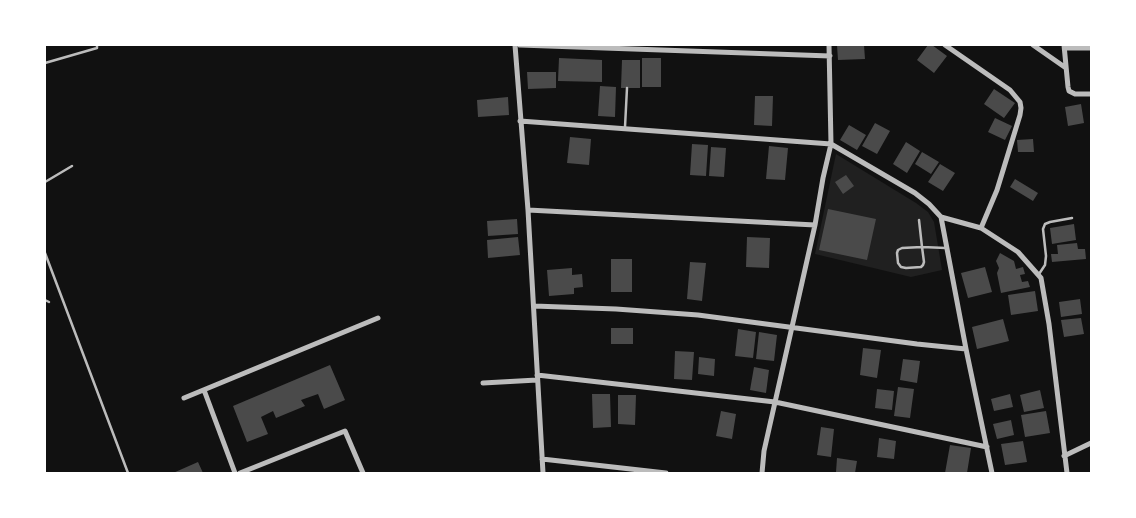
<!DOCTYPE html>
<html>
<head>
<meta charset="utf-8">
<style>
  body { margin:0 }
  #map { position:relative; width:1136px; height:518px; overflow:hidden; background:#111; font-family:"Golos Text",sans-serif }
  canvas { display:block }
  .frame { position:absolute; inset:0; border:46px solid #fff; pointer-events:none }
</style>
</head>
<body>
<div id="map">
<canvas width="1136" height="518"></canvas>
<div class="frame"></div>
</div>
<script>
const c = document.querySelector('canvas').getContext('2d');
c.lineJoin = 'round';
function fillPath(path, color) { c.fillStyle = color; c.fill(path, 'evenodd'); }
const shape = rows => new Path2D(rows.map(r => 'M' + r).join(''));
function strokePath(path, color, width, dash) { c.strokeStyle = color; c.lineWidth = width; c.lineCap = dash ? 'butt' : 'round'; c.setLineDash(dash || []); c.stroke(path); }
const green = shape([
  [836,154,916,203,928,212,934,222,942,270,911,277,815,254]
]);
const building = shape([
  [837,45,864,45,865,59,838,60],
  [928,45,932,45,947,56,934,73,917,60],
  [559,58,602,60,602,82,558,81],
  [642,58,661,58,661,87,642,87],
  [622,60,640,60,640,88,621,88],
  [527,72,556,72,556,88,528,89],
  [600,86,616,87,615,117,598,116],
  [994,89,1015,103,1004,118,984,104],
  [755,96,773,96,772,126,754,125],
  [508,97,509,115,478,117,477,100],
  [1081,104,1084,123,1068,126,1065,107],
  [995,118,1012,126,1005,140,988,132],
  [875,123,890,131,877,154,862,146],
  [849,125,866,135,857,150,840,140],
  [570,137,591,139,589,165,567,163],
  [1033,139,1034,152,1018,152,1017,140],
  [906,142,920,151,907,173,893,164],
  [692,144,708,145,706,176,690,175],
  [769,146,788,148,785,180,766,179],
  [711,147,726,148,724,177,709,176],
  [922,152,939,162,931,174,915,164],
  [940,164,955,173,943,191,928,182],
  [846,175,854,186,843,194,835,182],
  [1015,179,1038,193,1033,201,1010,187],
  [828,209,876,219,867,260,819,250],
  [517,219,518,234,488,236,487,221],
  [1074,224,1076,240,1052,244,1050,228],
  [518,237,520,255,488,258,487,240],
  [747,237,770,238,769,268,746,267],
  [1077,243,1078,249,1085,249,1086,259,1052,262,1051,254,1058,254,1057,245],
  [1000,253,1014,261,1016,269,1023,267,1025,274,1020,275,1022,282,1028,281,1030,287,1001,293,997,273,999,268,996,261],
  [611,259,632,259,632,292,611,292],
  [690,262,706,263,702,301,687,299],
  [985,267,992,292,968,298,961,273],
  [572,268,572,275,582,274,583,287,574,288,574,294,549,296,547,270],
  [1035,291,1038,311,1011,315,1008,295],
  [1080,299,1082,314,1061,317,1059,302],
  [1081,318,1084,334,1064,337,1061,320],
  [1003,319,1009,341,977,349,972,327],
  [611,328,633,328,633,344,611,344],
  [738,329,756,332,753,358,735,356],
  [759,332,777,335,774,361,756,359],
  [863,348,881,350,877,378,860,375],
  [675,351,694,352,692,380,674,379],
  [699,357,715,359,714,376,698,374],
  [903,359,920,361,917,383,900,380],
  [330,365,345,400,324,409,318,394,301,400,305,406,276,418,273,411,261,417,268,434,247,442,233,406],
  [754,367,769,370,766,393,750,390],
  [898,387,914,389,910,418,894,416],
  [877,389,894,391,892,410,875,408],
  [1040,390,1044,408,1024,412,1020,395],
  [592,394,610,394,611,427,593,428],
  [1010,394,1013,407,994,411,991,399],
  [618,395,636,395,635,425,618,424],
  [721,411,736,414,732,439,716,436],
  [1046,411,1050,433,1025,437,1021,415],
  [1011,420,1014,435,997,439,993,424],
  [821,427,834,429,831,457,817,455],
  [879,438,896,441,894,459,877,457],
  [1023,441,1027,462,1005,465,1001,444],
  [950,445,971,448,967,473,945,473],
  [837,458,857,461,855,473,836,472],
  [198,462,203,473,173,473]
]);
const service = shape([
  [45,63,97,48,97,45],
  [625,127,627,88],
  [45,182,72,166],
  [919,220,922,247,924,262,923,265,921,267,906,268,901,267,898,263,897,253,898,250,902,248,922,247,946,248],
  [45,253,128,473],
  [1039,274,1045,265,1046,256,1043,229,1045,224,1050,222,1072,218],
  [45,300,49,302]
]);
const minor = shape([
  [515,45,528,210,543,473],
  [520,45,830,56],
  [945,45,1010,90,1020,102,1021,108,1020,115,997,190,981,228],
  [1033,45,1066,68],
  [1064,45,1068,87,1069,91,1075,94,1091,94],
  [1065,48,1091,48],
  [520,121,831,144,915,193,929,204,941,217,966,349,992,473],
  [528,210,815,225],
  [941,217,981,228,1018,252,1041,278,1049,324,1067,473],
  [534,306,616,309,698,315,917,344,966,349],
  [537,375,775,402,987,447],
  [483,383,537,380],
  [204,390,235,473],
  [184,398,378,318],
  [1064,456,1091,443],
  [542,459,666,473],
  [240,473,345,431,363,473],
  [762,473,764,451,815,225,823,178,831,144,829,45]
]);
fillPath(green, '#202020');
fillPath(building, '#4a4a4a');
strokePath(service, '#bcbcbc', 2.5);
strokePath(minor, '#bcbcbc', 5);
</script>
</body>
</html>
